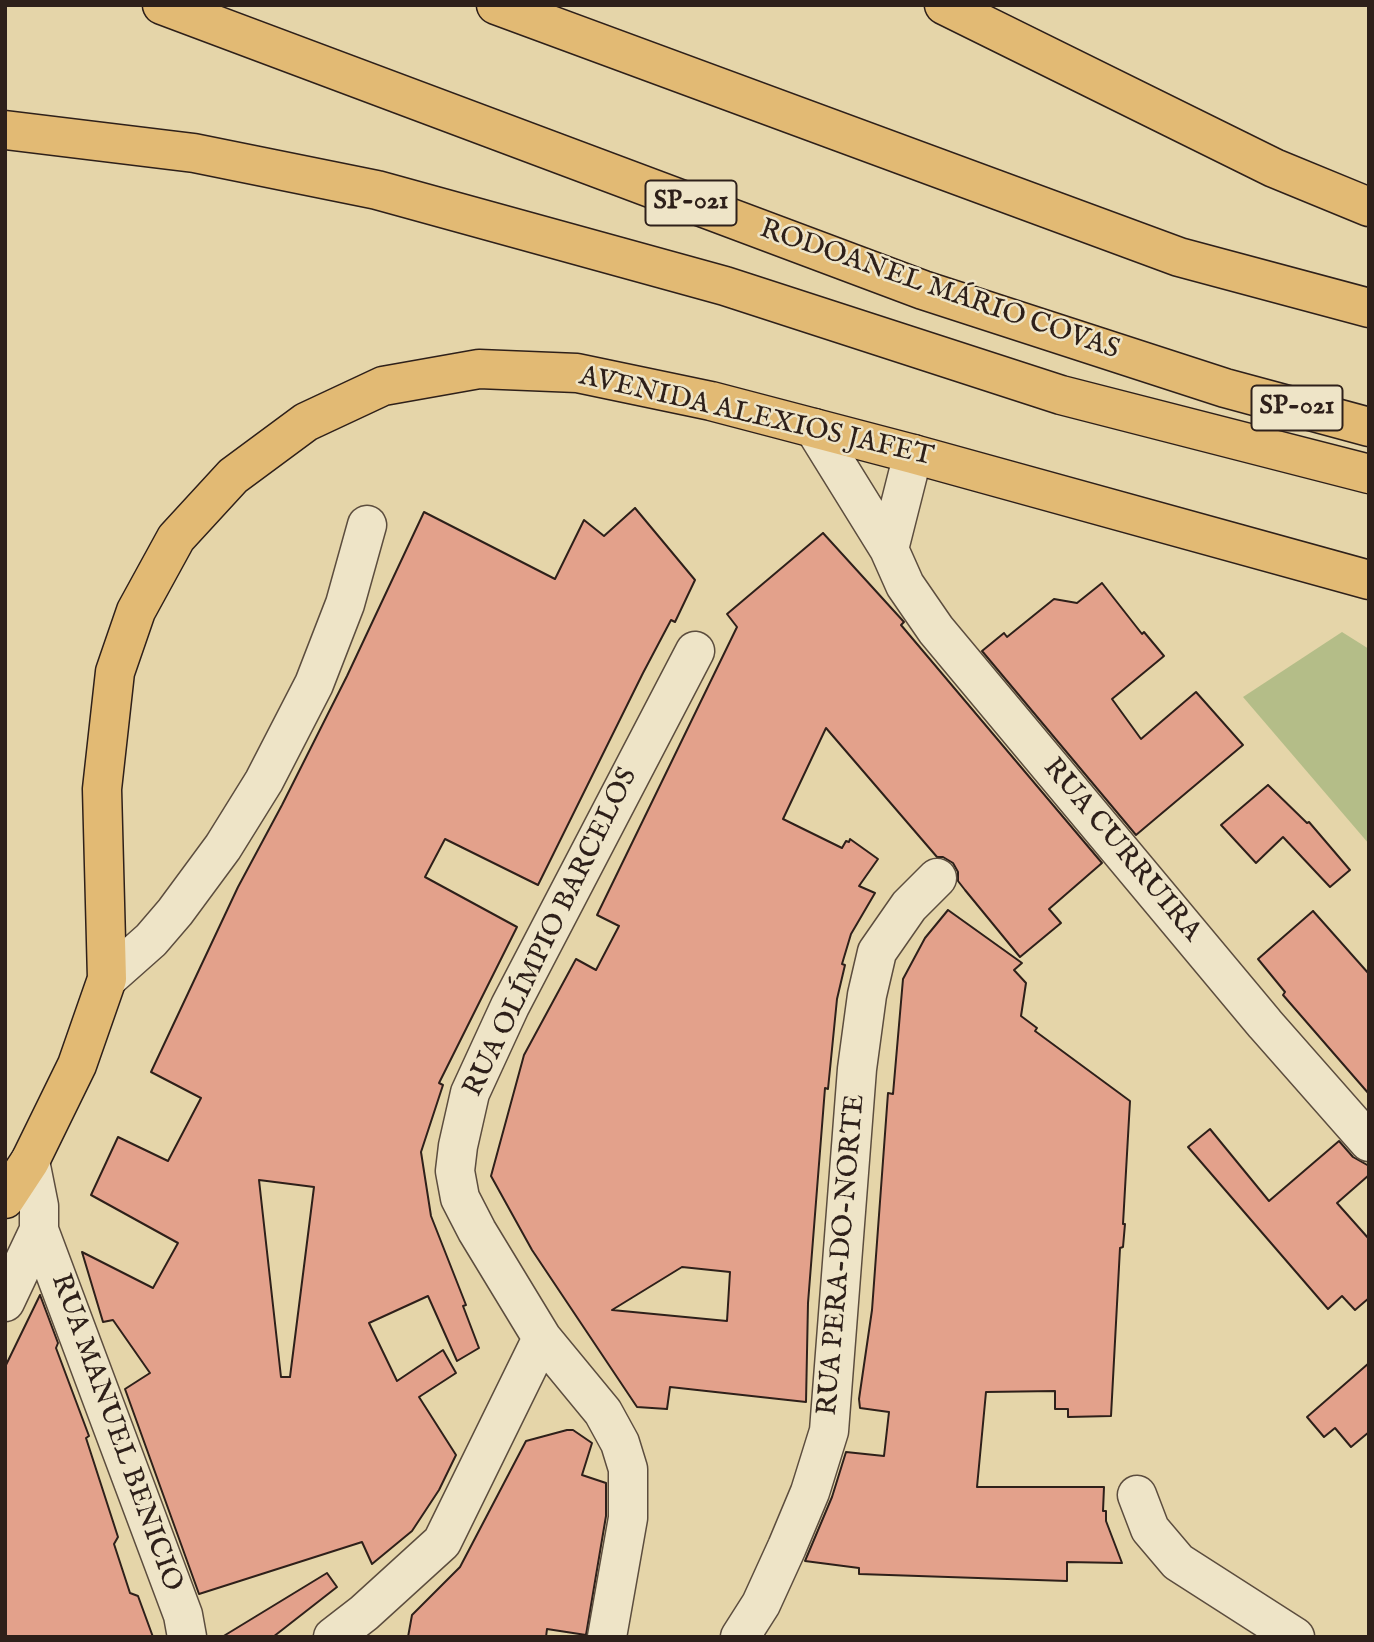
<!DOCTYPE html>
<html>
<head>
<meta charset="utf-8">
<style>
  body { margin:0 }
  #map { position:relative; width:1374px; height:1642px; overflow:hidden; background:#e5d5a9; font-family:"IM FELL English",serif }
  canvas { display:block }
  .frame { position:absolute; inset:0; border:7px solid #2e201a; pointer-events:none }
</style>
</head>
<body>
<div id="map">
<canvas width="1374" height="1642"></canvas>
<div class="frame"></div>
</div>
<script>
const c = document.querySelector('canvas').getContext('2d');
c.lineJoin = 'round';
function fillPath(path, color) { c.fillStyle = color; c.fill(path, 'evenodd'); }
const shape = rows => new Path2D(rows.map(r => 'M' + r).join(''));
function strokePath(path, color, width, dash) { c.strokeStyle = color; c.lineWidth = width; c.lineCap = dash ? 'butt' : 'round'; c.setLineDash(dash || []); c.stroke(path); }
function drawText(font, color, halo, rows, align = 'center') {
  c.font = font + ' "IM FELL English",serif'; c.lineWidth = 5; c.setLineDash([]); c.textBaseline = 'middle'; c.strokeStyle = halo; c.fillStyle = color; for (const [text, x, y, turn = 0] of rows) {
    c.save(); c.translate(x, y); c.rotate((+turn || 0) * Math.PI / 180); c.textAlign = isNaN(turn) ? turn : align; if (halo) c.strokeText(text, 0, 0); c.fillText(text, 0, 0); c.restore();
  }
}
const green = shape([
  [1342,632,1369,649,1369,844,1243,697]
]);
const building = shape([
  [635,508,695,580,675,622,671,620,643,673,538,885,445,839,425,877,517,927,439,1083,443,1085,421,1152,431,1216,466,1305,463,1306,479,1348,457,1361,428,1296,369,1323,397,1381,443,1350,456,1373,419,1397,456,1455,439,1490,412,1531,372,1564,362,1542,199,1594,125,1389,150,1373,113,1320,103,1322,82,1252,153,1288,178,1243,91,1195,118,1137,168,1161,201,1098,151,1072,238,887,282,805,347,676,424,512,555,579,584,520,604,536,635,508],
  [259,1180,314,1187,290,1377,281,1377,259,1180],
  [823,533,904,622,901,625,1102,863,1049,909,1061,923,1020,957,965,890,958,881,958,872,953,863,943,857,937,857,826,728,783,819,842,848,846,841,849,842,850,839,878,859,859,886,875,893,851,934,842,964,845,965,837,999,828,1089,825,1088,808,1303,806,1402,670,1387,667,1409,637,1407,532,1250,491,1176,524,1055,576,959,596,970,619,926,597,915,737,627,727,614,823,533],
  [682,1267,730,1272,727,1321,612,1310,682,1267],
  [1102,583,1142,634,1144,632,1164,656,1112,699,1141,739,1196,692,1243,745,1136,835,982,651,1004,633,1007,637,1054,599,1077,603,1102,583],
  [1268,785,1307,823,1309,822,1350,870,1330,887,1283,837,1256,863,1221,825,1268,785],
  [948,910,1022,963,1014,970,1026,983,1021,1016,1037,1028,1035,1031,1130,1101,1123,1224,1125,1224,1123,1247,1120,1248,1111,1416,1068,1417,1068,1409,1055,1409,1055,1391,986,1392,977,1487,1104,1487,1103,1511,1106,1511,1106,1521,1122,1563,1067,1562,1067,1581,859,1574,859,1568,805,1561,832,1497,846,1452,884,1456,889,1412,860,1408,859,1399,872,1310,888,1093,893,1094,903,979,925,938,948,910],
  [1313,911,1369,974,1369,1094,1283,995,1285,992,1258,959,1313,911],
  [1210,1129,1269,1201,1339,1141,1353,1157,1369,1166,1369,1175,1337,1203,1369,1239,1369,1298,1355,1310,1342,1296,1328,1309,1188,1147,1210,1129],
  [40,1295,58,1343,56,1348,89,1436,86,1438,118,1537,114,1544,130,1593,138,1596,153,1637,5,1637,5,1367,40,1295],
  [1369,1363,1369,1432,1351,1447,1335,1428,1324,1437,1307,1417,1369,1363],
  [567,1430,573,1430,592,1443,582,1475,606,1483,606,1516,586,1635,547,1629,546,1637,408,1637,412,1615,460,1567,526,1441,567,1430],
  [327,1573,337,1587,273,1637,222,1637,327,1573]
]);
const minor = shape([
  [814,428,889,549,905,585,936,630,1265,1024,1369,1142],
  [889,549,913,454],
  [107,979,151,940,175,912,223,847,264,781,314,684,345,604,367,525],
  [39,1230,183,1615,187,1637],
  [5,1302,39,1230,39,1206,30,1161],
  [1137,1495,1150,1529,1178,1562,1295,1637],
  [333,1637,364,1613,442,1542,542,1338],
  [607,1637,628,1518,628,1469,620,1443,603,1412,542,1338,477,1231,460,1198,455,1171,458,1146,470,1093,510,1006,695,651],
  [740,1637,761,1604,787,1547,810,1492,829,1431,857,1069,867,995,877,952,909,906,937,878]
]);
const major = shape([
  [5,1199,30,1161,77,1065,107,979,102,789,115,672,136,611,176,538,233,476,306,422,383,386,479,369,577,373,711,401,913,454,1369,580]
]);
const highway = shape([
  [162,5,923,290,1225,388,1369,427],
  [496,5,1179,257,1369,308],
  [944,5,1274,168,1369,207],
  [5,130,194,153,377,190,725,286,1061,395,1369,474]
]);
const shields = [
  [691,203,91],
  [1297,408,91]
];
const shieldNames = [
  ["SP-021",691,203],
  ["SP-021",1297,408]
];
const streetNames = [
  ["RODOANEL MÁRIO COVAS",939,291,19],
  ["AVENIDA ALEXIOS JAFET",756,418,13],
  ["RUA CURRUIRA",1121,851,50],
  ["RUA OLÍMPIO BARCELOS",552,933,-64],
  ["RUA PERA-DO-NORTE",843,1255,-85],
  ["RUA MANUEL BENICIO",115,1433,70]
];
fillPath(green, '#b4bd88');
fillPath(building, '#e3a18b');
strokePath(building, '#2e201a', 2);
strokePath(minor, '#5c4d3e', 41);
strokePath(major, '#2e201a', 41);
strokePath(highway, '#2e201a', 41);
strokePath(minor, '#eee4c7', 38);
strokePath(major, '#e2ba74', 38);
strokePath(highway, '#e2ba74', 38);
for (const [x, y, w] of shields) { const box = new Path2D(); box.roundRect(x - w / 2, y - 22.5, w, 45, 5); c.fillStyle = '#eee4c7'; c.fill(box); strokePath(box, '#2e201a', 2); }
drawText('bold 26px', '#2e201a', null, shieldNames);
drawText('28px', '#2e201a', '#eee4c7', streetNames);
</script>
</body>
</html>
